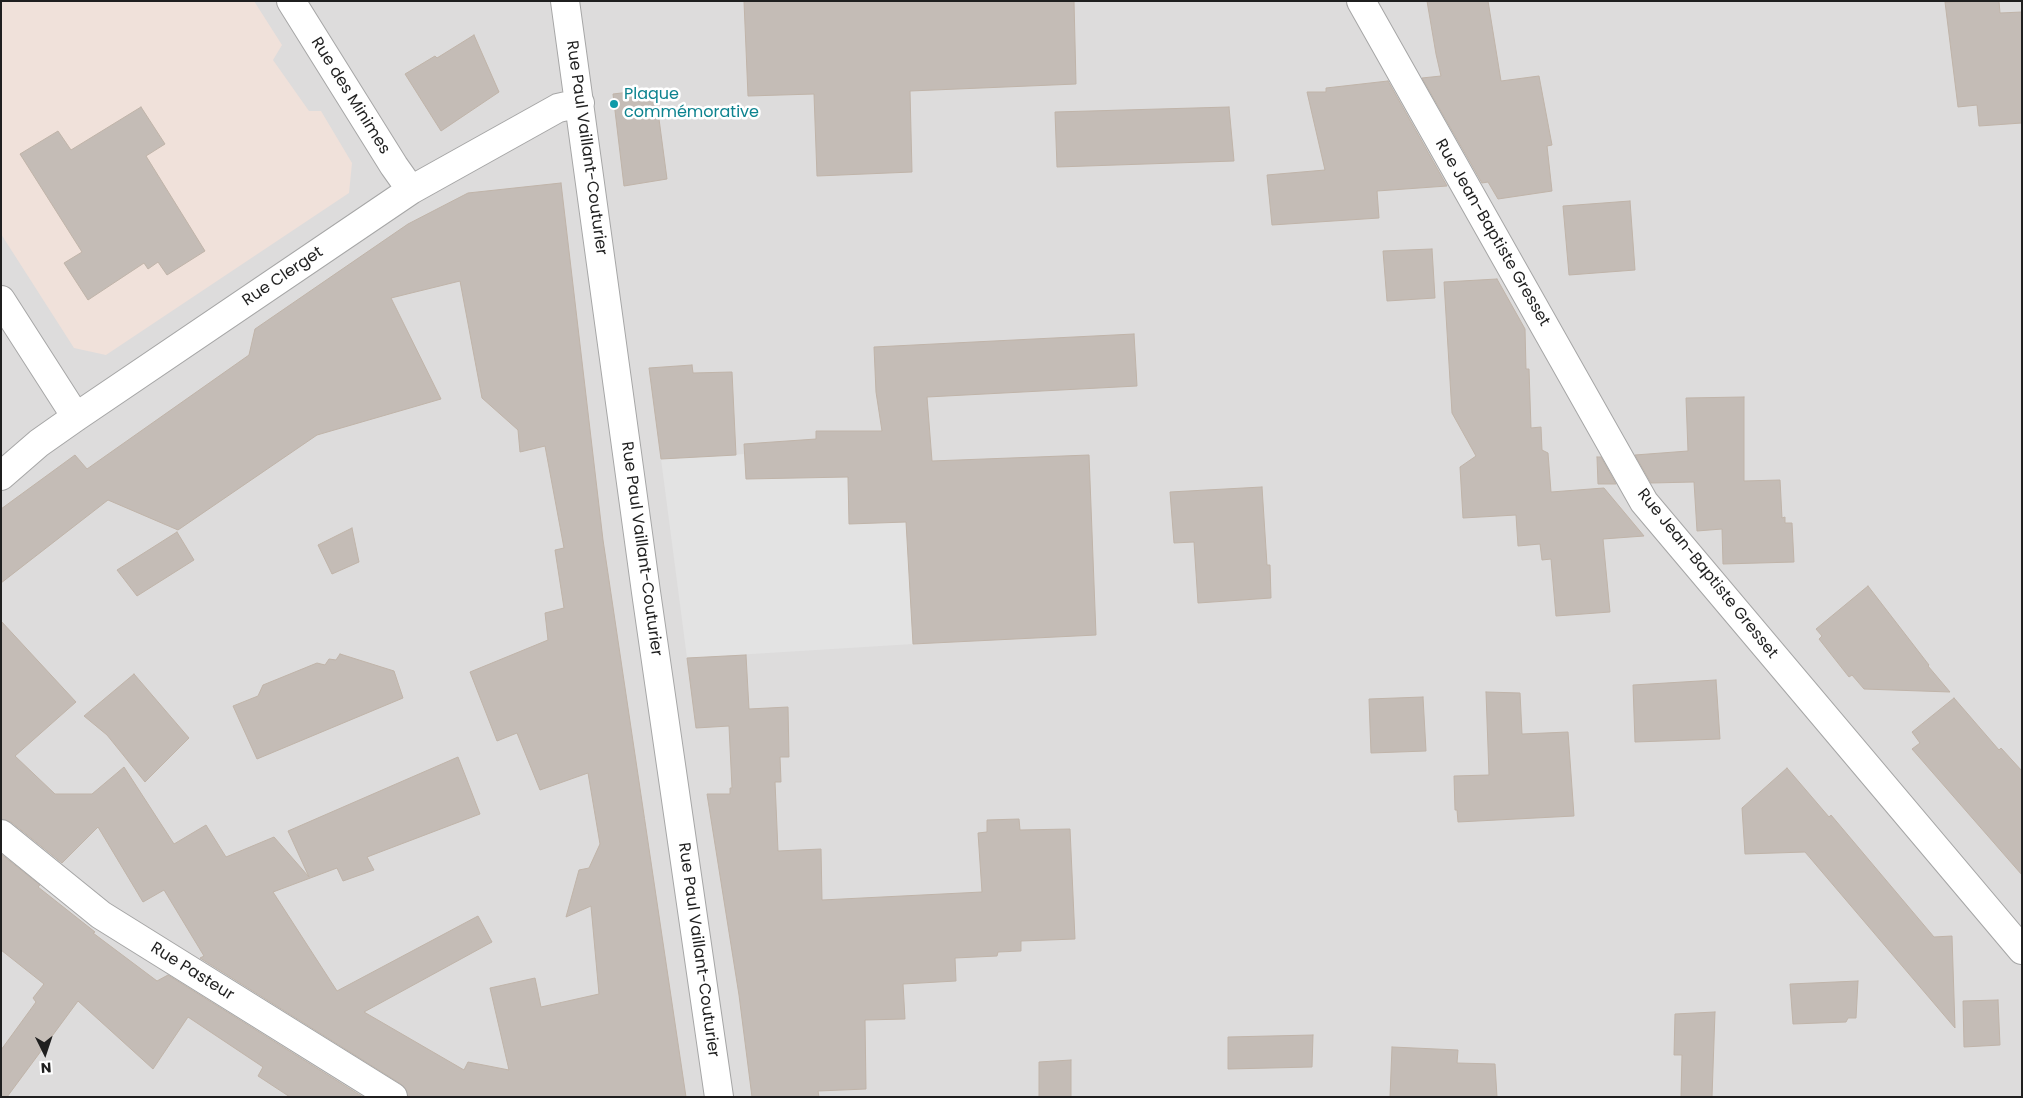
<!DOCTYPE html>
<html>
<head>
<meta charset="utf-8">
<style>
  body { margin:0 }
  #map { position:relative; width:2023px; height:1098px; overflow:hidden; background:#efede6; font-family:Poppins,sans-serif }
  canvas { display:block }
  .frame { position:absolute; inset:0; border:2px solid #1f1f1f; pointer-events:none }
  .north { position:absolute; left:20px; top:1028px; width:50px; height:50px; -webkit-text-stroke:4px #fff; paint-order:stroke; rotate:176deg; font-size:14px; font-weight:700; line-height:20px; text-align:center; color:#1f1f1f }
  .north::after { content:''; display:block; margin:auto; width:18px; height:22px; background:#1f1f1f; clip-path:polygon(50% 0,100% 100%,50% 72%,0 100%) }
</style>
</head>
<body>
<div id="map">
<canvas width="2023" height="1098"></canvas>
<div class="frame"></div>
<div class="north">N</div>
</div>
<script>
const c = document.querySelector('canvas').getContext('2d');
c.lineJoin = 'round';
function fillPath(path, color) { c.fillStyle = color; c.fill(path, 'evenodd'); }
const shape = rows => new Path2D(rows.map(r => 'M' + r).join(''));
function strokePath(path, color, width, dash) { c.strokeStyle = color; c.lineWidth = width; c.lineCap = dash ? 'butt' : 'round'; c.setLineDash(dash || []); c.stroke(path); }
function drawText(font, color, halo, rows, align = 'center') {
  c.font = font + ' Poppins,sans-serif'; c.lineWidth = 5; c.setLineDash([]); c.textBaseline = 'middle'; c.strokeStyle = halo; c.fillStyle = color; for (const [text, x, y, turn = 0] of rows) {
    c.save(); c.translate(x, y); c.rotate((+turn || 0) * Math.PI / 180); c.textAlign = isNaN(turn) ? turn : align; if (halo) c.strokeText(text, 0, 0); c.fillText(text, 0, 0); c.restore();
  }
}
const residential = shape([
  [1,1,2022,1,2022,1097,1,1097]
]);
const military = shape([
  [1,1,254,1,282,45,273,60,309,111,321,111,352,163,349,193,106,355,74,348,1,234]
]);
const parking = shape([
  [745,454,847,463,849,524,906,522,913,644,687,658,661,459]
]);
const building = shape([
  [744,1,1074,1,1076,84,910,91,912,172,817,176,814,94,748,96,744,1],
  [1427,1,1488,1,1501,81,1539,76,1552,145,1547,146,1552,191,1498,199,1488,182,1482,183,1422,78,1441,76,1436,54,1427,1],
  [1999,1,2000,13,2022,12,2022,123,1979,126,1977,105,1958,107,1945,2,1999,1],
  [474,35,499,92,441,131,405,74,435,56,437,58,474,35],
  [1388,81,1447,186,1377,191,1379,218,1272,225,1267,175,1325,170,1307,92,1326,92,1326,88,1388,81],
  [655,89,667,179,624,186,613,94,655,89],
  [141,107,165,144,146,156,205,251,167,275,158,262,148,269,144,263,88,300,64,263,82,252,20,154,58,131,71,150,141,107],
  [1229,107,1234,161,1057,167,1055,112,1229,107],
  [561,183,603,540,686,1097,408,1097,406,1089,401,1084,200,958,204,956,164,890,143,902,98,827,62,863,11,822,1,819,1,621,76,702,15,756,55,794,92,794,124,767,174,844,206,825,226,857,274,837,309,877,288,831,458,757,480,814,367,857,374,870,343,881,337,868,273,892,337,991,478,916,492,942,364,1012,464,1070,468,1062,509,1070,490,988,535,978,541,1007,599,994,591,906,566,917,579,870,589,868,600,844,588,773,540,790,517,733,497,741,470,672,548,640,545,613,564,608,555,550,564,548,545,446,520,452,518,430,482,398,460,281,391,298,441,399,317,435,178,530,108,500,1,583,1,509,75,455,87,469,249,355,255,329,408,224,468,193,561,183],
  [1630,201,1635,270,1569,275,1563,206,1630,201],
  [1432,249,1435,298,1387,301,1383,251,1432,249],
  [1497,279,1525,329,1526,369,1529,369,1531,428,1541,427,1542,450,1548,453,1551,492,1604,488,1644,536,1603,539,1610,612,1556,616,1551,559,1542,560,1540,544,1518,546,1516,515,1463,518,1460,467,1476,456,1452,413,1444,282,1497,279],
  [1134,334,1137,386,927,397,932,461,1089,455,1096,635,913,644,906,522,849,524,848,477,746,479,744,444,816,439,816,431,882,431,876,392,874,347,1134,334],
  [692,365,693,373,732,372,736,455,661,459,649,368,692,365],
  [1744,397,1744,481,1780,480,1782,518,1785,517,1785,523,1792,523,1794,562,1723,564,1722,529,1697,531,1694,482,1651,483,1635,455,1688,451,1686,398,1744,397],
  [1597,457,1601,457,1616,484,1598,484,1597,457],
  [1262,487,1267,565,1270,565,1271,598,1198,603,1194,542,1174,543,1170,492,1262,487],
  [352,528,359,562,332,574,318,545,352,528],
  [177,532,194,560,137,596,117,570,177,532],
  [1868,586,1929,665,1928,666,1950,692,1864,689,1852,675,1849,677,1819,639,1822,636,1816,629,1868,586],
  [340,654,394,671,403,698,257,759,233,706,258,696,263,685,317,663,325,665,329,659,336,660,340,654],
  [746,655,749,709,788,707,789,757,780,757,781,782,775,782,778,851,821,849,822,900,982,892,978,833,987,832,987,820,1019,819,1020,830,1070,829,1075,939,1021,941,1021,951,998,952,997,956,955,958,956,981,903,984,905,1019,865,1020,866,1089,818,1091,819,1097,752,1097,739,995,707,794,730,794,730,788,732,788,729,726,696,728,687,658,746,655],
  [134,674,189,738,145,782,107,735,84,716,134,674],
  [1716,680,1720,739,1635,742,1633,685,1716,680],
  [1486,692,1520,693,1522,734,1568,732,1574,816,1458,822,1457,810,1455,810,1454,776,1489,775,1486,692],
  [1423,697,1426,751,1371,753,1369,699,1423,697],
  [1954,698,1999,750,2001,748,2022,771,2022,875,1912,749,1920,743,1912,732,1954,698],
  [1787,768,1829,817,1831,815,1934,937,1952,936,1955,1028,1805,852,1745,854,1742,808,1787,768],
  [1,854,40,885,38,887,95,932,93,933,157,981,168,975,363,1097,290,1097,258,1076,263,1067,188,1017,153,1069,78,1001,7,1097,1,1097,1,1050,36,1002,33,998,44,984,1,950,1,854],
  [1858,981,1856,1018,1848,1018,1846,1022,1793,1024,1790,984,1858,981],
  [1998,1000,2000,1045,1964,1047,1963,1001,1998,1000],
  [1715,1012,1712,1097,1681,1097,1682,1055,1674,1055,1675,1014,1715,1012],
  [1313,1035,1312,1067,1228,1069,1228,1037,1313,1035],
  [1392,1047,1458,1050,1457,1063,1495,1064,1497,1097,1390,1097,1392,1047],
  [1071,1060,1071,1097,1039,1097,1039,1062,1071,1060]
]);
const minor = shape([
  [291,1,394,166,411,190],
  [565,1,646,592,719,1097],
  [1361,1,1644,502,2022,950],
  [1,300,76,417],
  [1,476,39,443,76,417,411,190,558,108,580,103],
  [1,834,101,915,393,1097]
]);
const markers = [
  [614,104,5,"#0f9aa8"]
];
const cultureNames = [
  ["Plaque",624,95],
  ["commémorative",624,113]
];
const streetNames = [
  ["Rue des Minimes",350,96,58],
  ["Rue Paul Vaillant-Couturier",586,148,82],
  ["Rue Jean-Baptiste Gresset",1492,233,60],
  ["Rue Clerget",283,277,-34],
  ["Rue Paul Vaillant-Couturier",641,549,82],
  ["Rue Jean-Baptiste Gresset",1707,574,51],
  ["Rue Paul Vaillant-Couturier",698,950,82],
  ["Rue Pasteur",192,972,32]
];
fillPath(residential, '#dddcdc');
fillPath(military, '#f0e1da');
fillPath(parking, '#e3e3e3');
fillPath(building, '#c4bcb6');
strokePath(building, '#c0b4a9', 1);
strokePath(minor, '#a6a6a6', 30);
strokePath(minor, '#fff', 28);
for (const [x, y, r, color] of markers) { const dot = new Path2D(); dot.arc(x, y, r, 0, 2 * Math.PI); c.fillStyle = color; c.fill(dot); strokePath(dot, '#fff', 2); }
drawText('16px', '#0d838f', '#fff', cultureNames, 'left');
drawText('16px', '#1f1f1f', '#fff', streetNames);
</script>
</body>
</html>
